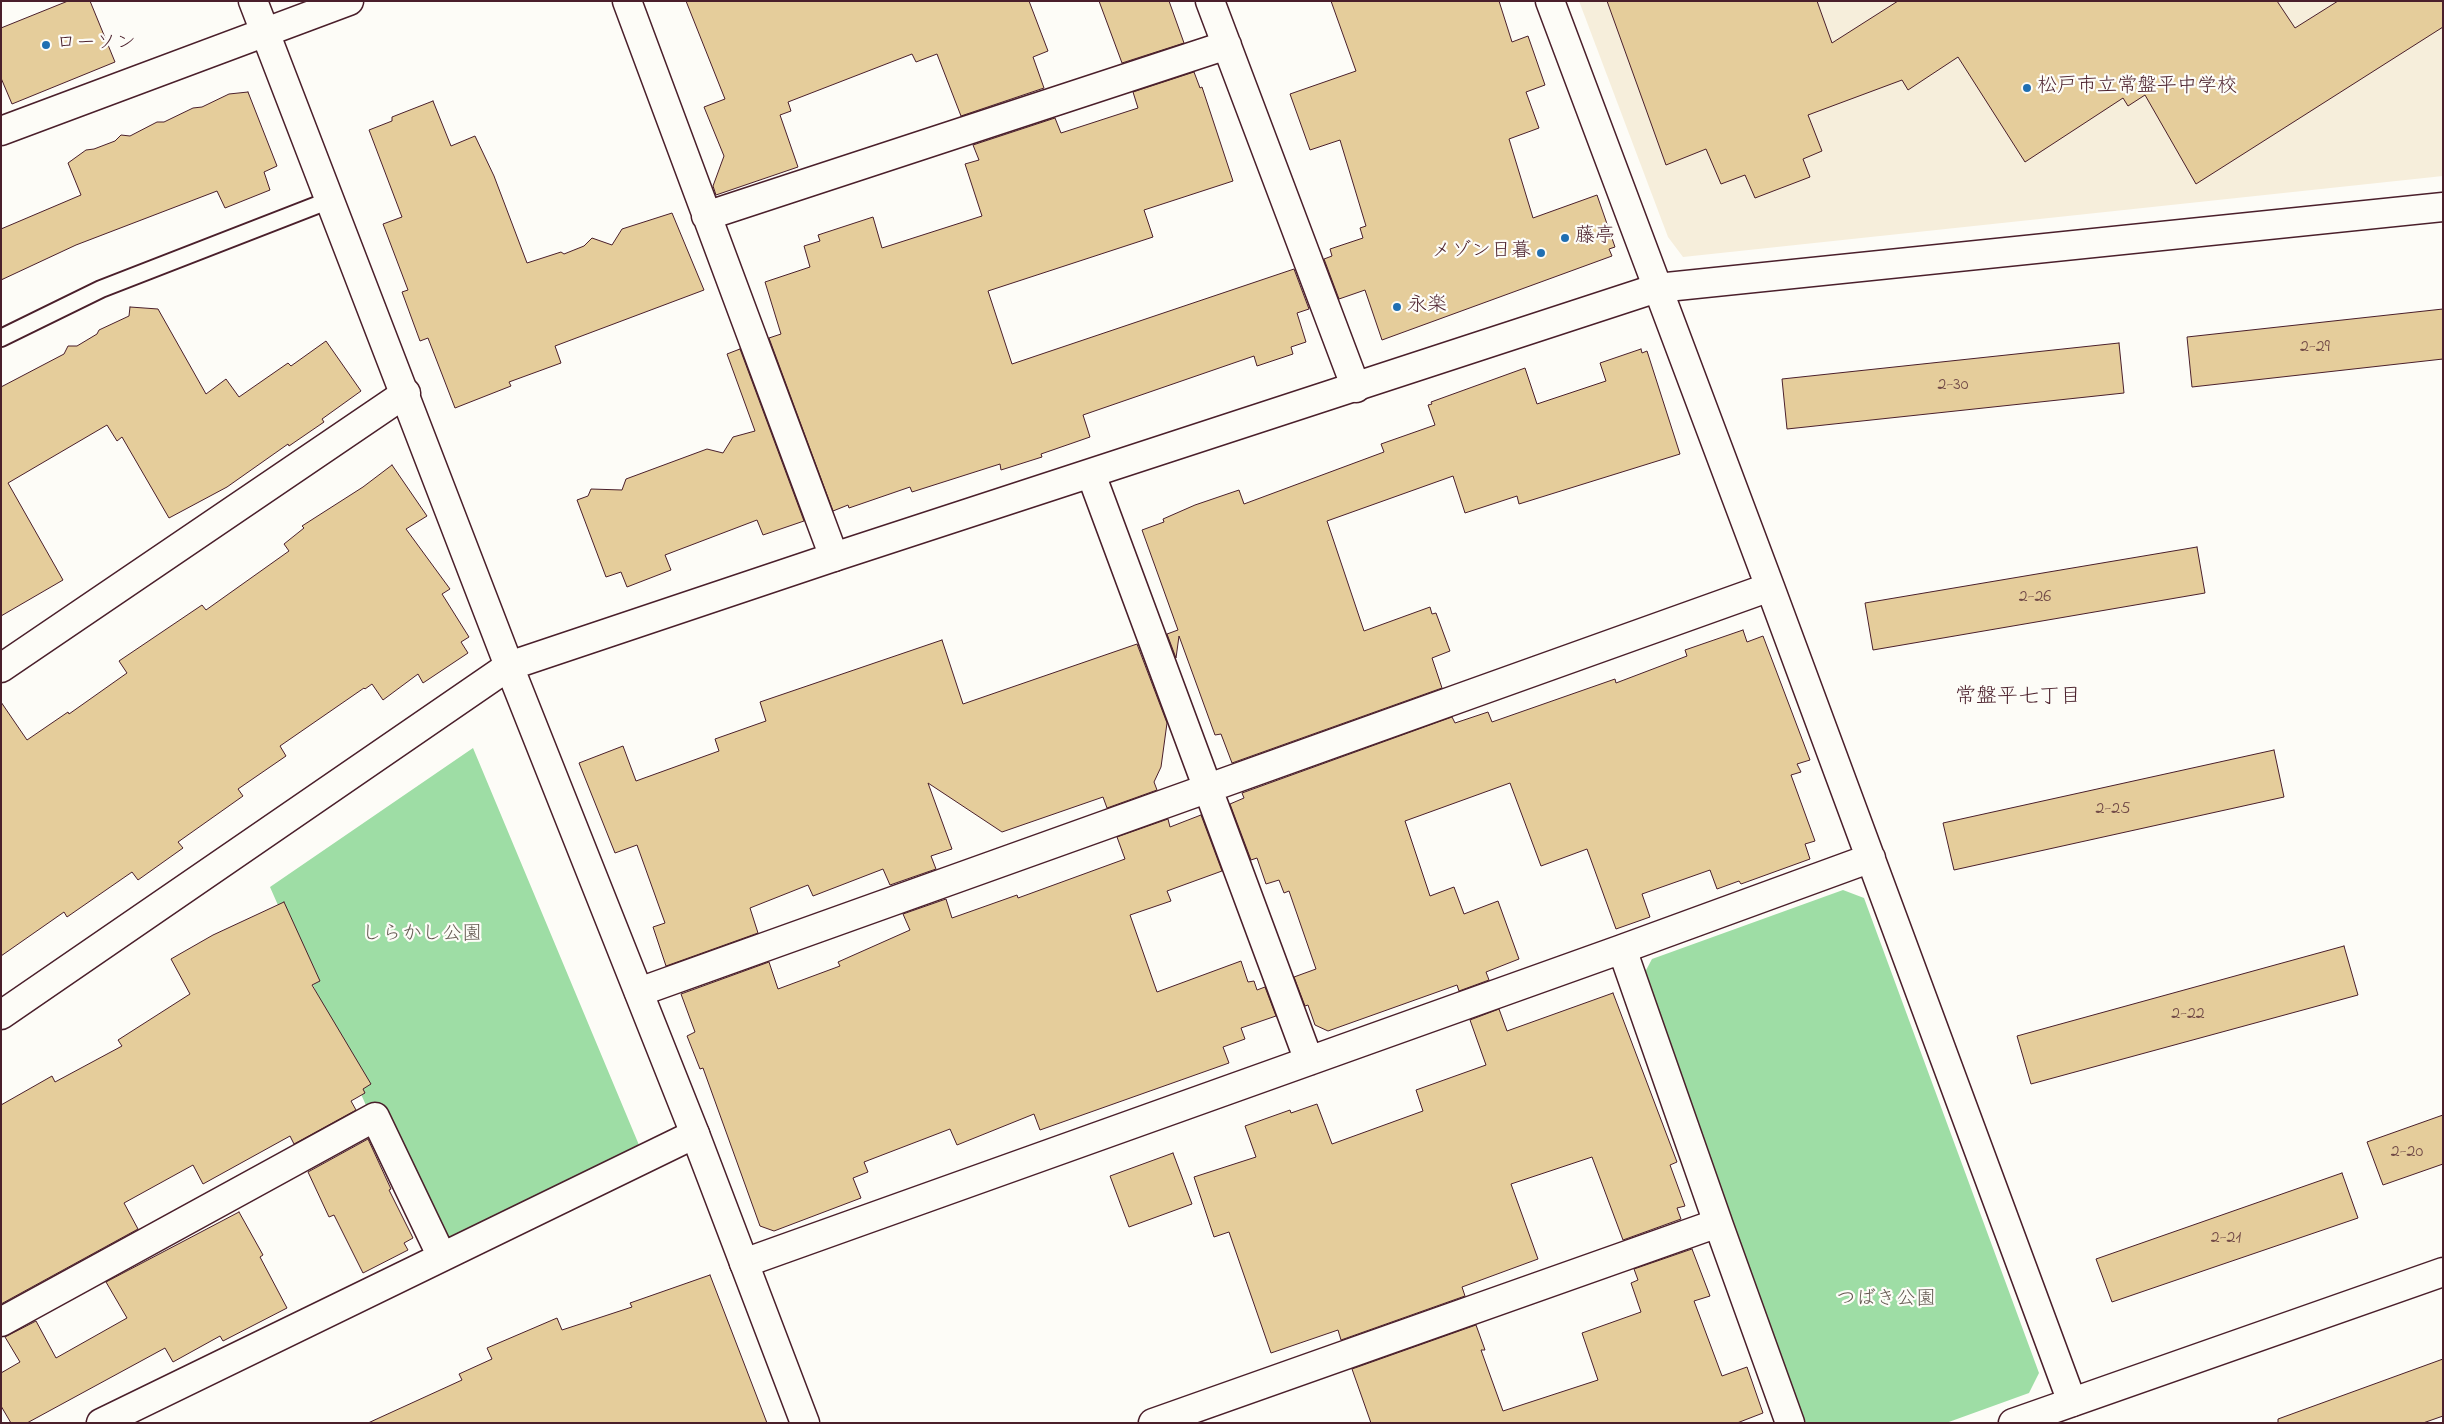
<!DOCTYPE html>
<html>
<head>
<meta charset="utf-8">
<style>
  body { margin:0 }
  #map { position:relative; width:2444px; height:1424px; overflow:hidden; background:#fdfcf7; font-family:"Indie Flower",sans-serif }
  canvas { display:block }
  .frame { position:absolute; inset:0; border:2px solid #4a1f2b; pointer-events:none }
</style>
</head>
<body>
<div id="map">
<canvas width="2444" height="1424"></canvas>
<div class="frame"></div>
</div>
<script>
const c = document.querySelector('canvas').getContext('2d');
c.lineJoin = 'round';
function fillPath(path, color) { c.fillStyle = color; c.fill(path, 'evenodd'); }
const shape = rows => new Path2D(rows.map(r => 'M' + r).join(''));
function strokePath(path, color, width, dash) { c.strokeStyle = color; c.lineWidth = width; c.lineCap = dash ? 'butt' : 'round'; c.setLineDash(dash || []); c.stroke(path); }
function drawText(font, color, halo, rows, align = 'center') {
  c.font = font + ' "Indie Flower","Klee One",sans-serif'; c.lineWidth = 4.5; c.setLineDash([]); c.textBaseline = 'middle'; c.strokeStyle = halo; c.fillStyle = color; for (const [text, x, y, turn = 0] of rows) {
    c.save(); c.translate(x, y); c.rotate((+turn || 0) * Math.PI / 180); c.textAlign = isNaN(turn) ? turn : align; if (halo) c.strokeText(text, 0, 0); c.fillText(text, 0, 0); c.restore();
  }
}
const built = shape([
  [1579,1,2443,1,2443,176,1683,257,1668,237]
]);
const green = shape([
  [473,748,639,1145,430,1251,270,887],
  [1843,890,1864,898,2039,1373,2029,1393,1946,1423,1804,1423,1644,974,1652,959]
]);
const building = shape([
  [68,1,90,1,115,62,12,104,1,78,1,28,68,1],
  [686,1,1029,1,1048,51,1033,57,1044,88,961,116,937,54,916,62,912,54,788,102,791,111,780,115,798,167,716,195,713,186,724,156,704,107,725,99,686,1],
  [1099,1,1169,1,1184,43,1122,63,1099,1],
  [1331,1,1499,1,1512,42,1528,36,1545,85,1526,92,1539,128,1509,139,1533,218,1597,195,1615,247,1609,249,1612,256,1382,340,1365,290,1339,299,1324,259,1332,256,1330,249,1363,238,1360,228,1366,226,1340,140,1310,150,1290,94,1356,71,1331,1],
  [1607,1,1817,1,1832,43,1898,1,2277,1,2295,28,2338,1,2443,1,2443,27,2196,184,2145,95,2128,106,2123,98,2025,162,1958,57,1908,90,1902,80,1808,115,1822,151,1803,159,1810,177,1755,198,1745,175,1721,184,1706,149,1666,165,1607,1],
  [1194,72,1200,88,1202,87,1233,181,1144,210,1153,237,988,291,1012,364,1294,269,1309,309,1297,313,1306,342,1291,347,1293,354,1257,366,1254,356,1083,415,1090,437,1041,454,1042,457,1001,470,1000,464,912,492,910,487,849,508,848,505,833,511,769,338,781,334,765,282,810,267,804,246,820,241,818,235,873,217,882,248,982,216,965,164,979,160,973,145,1055,118,1061,133,1138,108,1133,92,1194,72],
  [248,92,277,166,264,172,270,190,225,208,217,191,76,245,1,280,1,229,81,195,68,163,86,150,94,149,115,141,121,135,130,136,157,122,164,122,193,108,202,107,229,94,248,92],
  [433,101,451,146,475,136,494,176,527,263,561,252,564,254,584,246,592,238,612,245,622,229,672,213,704,290,555,346,561,363,509,382,511,386,455,408,428,338,420,341,402,292,408,290,383,224,402,217,369,130,392,121,392,117,433,101],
  [130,307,158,309,206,394,226,379,239,397,288,363,291,366,326,341,361,391,322,419,324,422,289,446,288,444,227,487,169,518,122,437,117,441,107,425,8,483,63,580,1,616,1,387,64,354,68,346,77,346,97,334,99,330,129,316,130,307],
  [2443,309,2443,359,2192,387,2187,337,2443,309],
  [2119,343,2124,393,1787,429,1782,379,2119,343],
  [740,349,804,521,763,535,757,520,665,555,671,570,627,587,621,572,606,577,577,500,588,496,591,489,622,490,626,479,707,449,723,453,733,437,755,431,727,354,740,349],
  [1641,349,1642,353,1647,351,1680,454,1519,504,1517,496,1465,513,1453,476,1327,521,1364,631,1430,607,1432,614,1436,613,1450,651,1432,658,1442,688,1232,763,1221,734,1215,735,1179,636,1176,658,1167,634,1178,630,1142,530,1164,522,1163,519,1195,505,1239,490,1244,504,1384,452,1381,444,1435,425,1428,405,1432,404,1431,402,1525,368,1537,404,1606,381,1600,363,1641,349],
  [392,465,427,516,406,529,450,589,442,594,469,637,461,642,468,653,423,683,418,674,383,700,372,684,365,689,364,688,280,746,286,756,238,789,243,796,178,842,183,848,138,880,132,872,67,917,64,912,1,956,1,702,27,740,68,712,69,714,127,673,119,661,202,605,206,610,289,551,284,544,304,528,302,526,363,487,392,465],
  [2197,547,2205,593,1873,650,1865,603,2197,547],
  [1743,630,1747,642,1763,636,1810,760,1797,764,1801,772,1791,775,1815,841,1805,844,1810,859,1741,884,1739,881,1717,889,1710,870,1642,894,1650,917,1616,929,1587,849,1541,866,1510,783,1405,821,1430,896,1454,887,1464,914,1498,901,1519,959,1486,972,1489,980,1459,991,1457,985,1328,1031,1315,1025,1308,1005,1305,1006,1294,977,1316,969,1289,891,1284,893,1279,880,1266,884,1257,858,1251,860,1230,804,1244,798,1242,793,1452,717,1455,723,1488,712,1492,722,1615,679,1616,683,1687,656,1685,650,1743,630],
  [942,640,963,704,1137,644,1167,723,1161,767,1154,782,1157,790,1107,808,1103,797,1002,832,928,783,952,849,931,856,936,869,890,885,883,869,813,896,808,885,750,908,758,933,666,966,653,927,665,923,637,845,615,853,579,763,623,746,636,781,719,751,715,739,766,721,760,702,942,640],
  [2274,750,2284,797,1954,870,1943,823,2274,750],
  [1201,815,1222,871,1167,891,1171,901,1130,915,1157,992,1241,961,1248,982,1254,981,1257,990,1265,987,1276,1016,1241,1028,1245,1039,1223,1047,1229,1063,1040,1130,1034,1114,957,1145,950,1129,864,1162,868,1172,853,1178,861,1198,774,1231,760,1226,703,1068,700,1069,687,1036,695,1032,681,994,769,962,778,989,840,966,838,962,910,930,903,914,946,899,952,918,1017,895,1018,898,1125,859,1117,837,1168,819,1170,827,1201,815],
  [284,902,320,981,312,985,371,1084,363,1089,365,1093,351,1101,356,1110,294,1144,290,1136,203,1184,193,1165,124,1203,138,1229,1,1304,1,1105,52,1076,55,1082,122,1046,118,1040,190,994,171,959,213,935,284,902],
  [2344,946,2358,995,2031,1084,2017,1036,2344,946],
  [1613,993,1677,1162,1670,1165,1685,1206,1677,1208,1681,1219,1623,1240,1592,1157,1511,1184,1538,1259,1462,1287,1465,1296,1341,1340,1338,1330,1271,1353,1229,1232,1214,1237,1194,1177,1256,1157,1245,1126,1290,1110,1291,1113,1317,1104,1332,1144,1423,1111,1416,1090,1486,1065,1470,1020,1499,1009,1507,1031,1613,993],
  [2443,1115,2443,1164,2383,1185,2367,1142,2443,1115],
  [368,1139,391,1189,389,1190,413,1238,404,1243,408,1250,363,1273,334,1215,329,1217,308,1172,368,1139],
  [1173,1153,1192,1204,1129,1227,1110,1176,1173,1153],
  [2342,1173,2358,1218,2112,1302,2096,1259,2342,1173],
  [239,1212,263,1255,260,1257,287,1308,223,1341,220,1336,173,1362,165,1348,27,1423,11,1423,1,1406,1,1373,20,1362,5,1337,36,1321,56,1358,127,1318,106,1282,239,1212],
  [1692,1249,1710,1296,1694,1301,1722,1376,1747,1367,1763,1413,1737,1423,1371,1423,1352,1369,1476,1325,1485,1350,1481,1350,1503,1411,1598,1380,1582,1333,1641,1312,1631,1283,1638,1280,1634,1269,1692,1249],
  [710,1275,767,1423,368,1423,462,1380,459,1374,492,1359,487,1348,557,1318,562,1330,632,1307,630,1303,710,1275],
  [2443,1359,2443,1416,2423,1423,2278,1423,2278,1419,2443,1359]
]);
const service = shape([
  [1,338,101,289,330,200]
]);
const minor = shape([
  [627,1,834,557],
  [1210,1,1356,388],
  [1550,1,1770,587,2072,1402],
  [1,131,349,1],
  [706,216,1227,45],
  [1091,474,1309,1061],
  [1,668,406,393],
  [639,992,1770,587],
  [1718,1223,1790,1423],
  [744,1263,1622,949],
  [1,1322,375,1117,442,1257],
  [101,1423,695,1134],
  [1153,1423,1718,1223,1622,949,1871,858]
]);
const tertiary = shape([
  [253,1,509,666,695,1134,805,1423],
  [1,1015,509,666,834,557,1657,288,2443,207],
  [2013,1423,2443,1272]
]);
const markers = [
  [46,45,5,"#1f6fb2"],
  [2027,88,5,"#1f6fb2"],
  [1565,238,5,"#1f6fb2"],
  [1541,253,5,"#1f6fb2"],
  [1397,307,5,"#1f6fb2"]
];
const numberNames = [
  ["2-29",2315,348],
  ["2-30",1953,386],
  ["2-26",2035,598],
  ["2-25",2113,810],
  ["2-22",2188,1015],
  ["2-20",2407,1153],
  ["2-21",2226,1239]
];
const poiNames = [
  ["ローソン",56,45],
  ["松戸市立常盤平中学校",2037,88],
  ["藤亭",1575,238],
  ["メゾン日暮",1531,253,"right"],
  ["永楽",1407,307]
];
const parkNames = [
  ["しらかし公園",422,936],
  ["つばき公園",1886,1301]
];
const neighbourhoodNames = [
  ["常盤平七丁目",2018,699]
];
fillPath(built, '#f6eedb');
fillPath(green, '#9edda5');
fillPath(building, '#e5cd9b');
strokePath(building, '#4a1f2b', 1);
strokePath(service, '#4a1f2b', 20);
strokePath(minor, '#4a1f2b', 31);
strokePath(tertiary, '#4a1f2b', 31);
strokePath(service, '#fdfcf7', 16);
strokePath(minor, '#fdfcf7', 28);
strokePath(tertiary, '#fdfcf7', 28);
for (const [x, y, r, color] of markers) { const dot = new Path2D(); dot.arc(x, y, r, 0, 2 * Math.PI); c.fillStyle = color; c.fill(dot); strokePath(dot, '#fdfcf7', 2); }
drawText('18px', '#714a47', null, numberNames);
drawText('20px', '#4a1f2b', '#fdfcf7', poiNames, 'left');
drawText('20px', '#635850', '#fdfcf7', parkNames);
drawText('21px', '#4a1f2b', '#fdfcf7', neighbourhoodNames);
</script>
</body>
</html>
